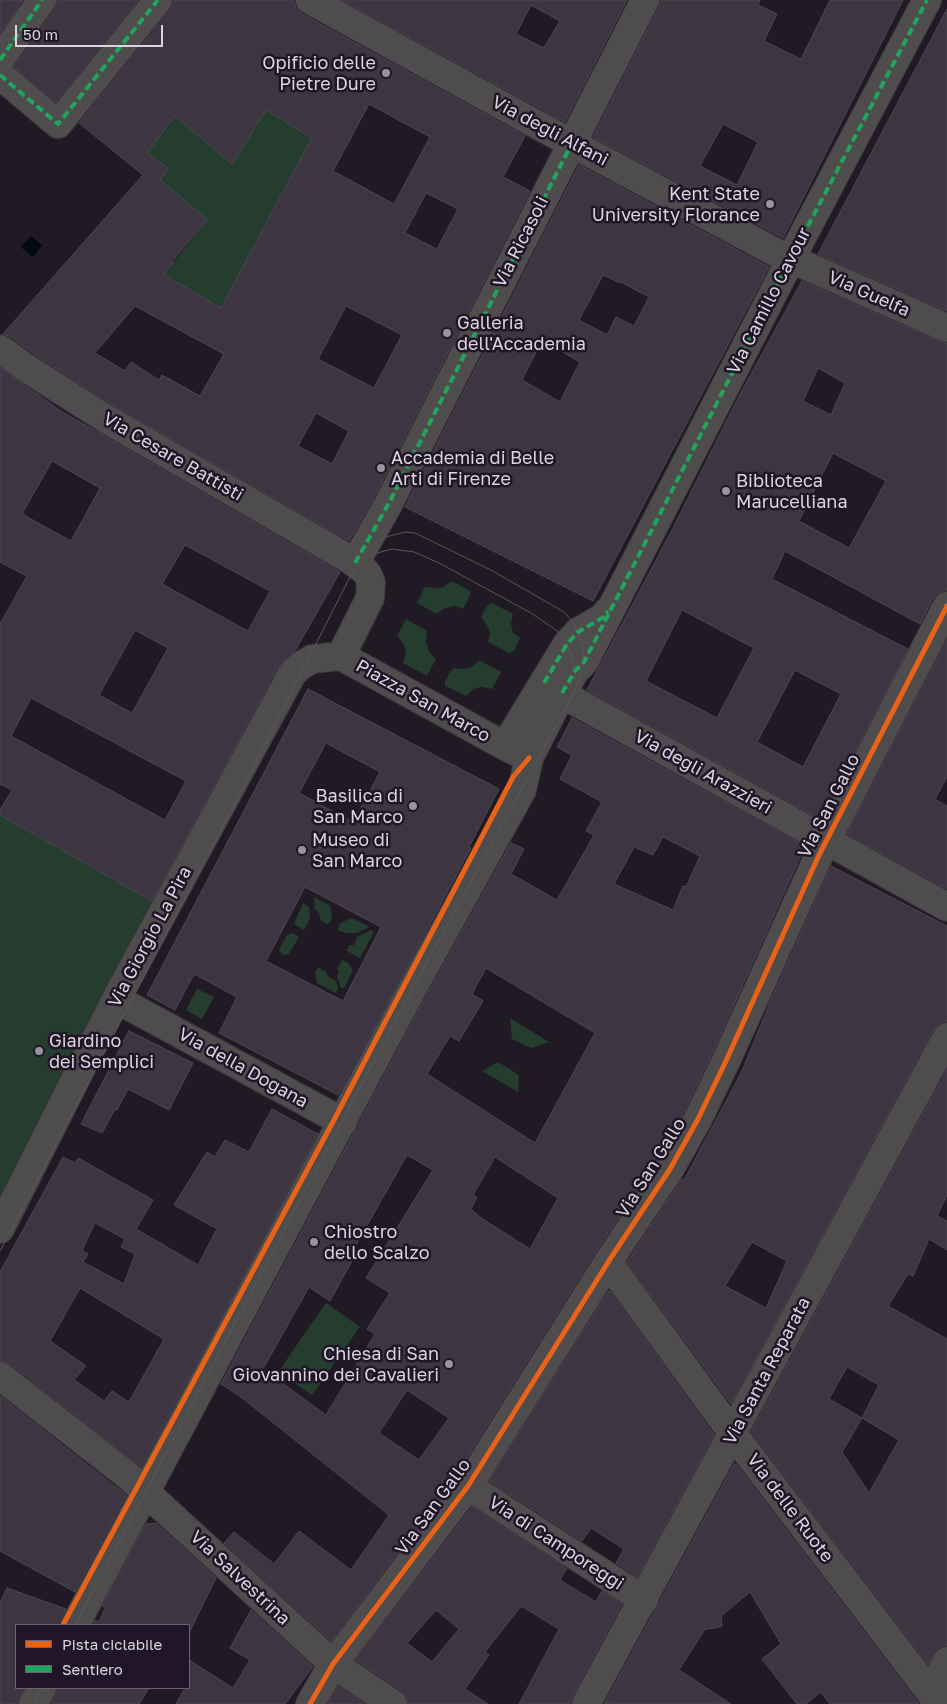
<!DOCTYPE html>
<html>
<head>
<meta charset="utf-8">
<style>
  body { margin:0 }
  #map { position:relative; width:947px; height:1704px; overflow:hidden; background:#1f1a23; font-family:"Golos Text",sans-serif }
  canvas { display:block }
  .legend { position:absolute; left:15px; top:1624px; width:175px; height:65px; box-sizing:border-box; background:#201627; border:1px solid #6a6271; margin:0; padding:6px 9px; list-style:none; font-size:15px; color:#dad4e0 }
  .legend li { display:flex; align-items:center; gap:10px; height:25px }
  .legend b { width:25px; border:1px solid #6a6271 }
  .scale { position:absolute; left:15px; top:25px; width:148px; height:22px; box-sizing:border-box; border:2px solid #dad4e0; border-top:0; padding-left:6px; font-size:15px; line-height:18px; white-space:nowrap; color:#dad4e0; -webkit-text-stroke:4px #201627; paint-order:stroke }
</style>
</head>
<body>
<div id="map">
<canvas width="947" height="1704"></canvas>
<ul class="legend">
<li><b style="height:6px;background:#ea6118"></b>Pista ciclabile</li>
<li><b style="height:6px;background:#20a55d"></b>Sentiero</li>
</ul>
<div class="scale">50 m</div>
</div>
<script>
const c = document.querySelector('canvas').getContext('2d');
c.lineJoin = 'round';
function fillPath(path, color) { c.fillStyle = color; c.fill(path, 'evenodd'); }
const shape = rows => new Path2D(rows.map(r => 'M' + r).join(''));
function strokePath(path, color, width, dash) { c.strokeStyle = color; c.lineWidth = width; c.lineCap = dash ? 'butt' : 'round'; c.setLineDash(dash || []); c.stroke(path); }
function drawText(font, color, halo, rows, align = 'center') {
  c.font = font + ' "Golos Text",sans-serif'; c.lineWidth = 5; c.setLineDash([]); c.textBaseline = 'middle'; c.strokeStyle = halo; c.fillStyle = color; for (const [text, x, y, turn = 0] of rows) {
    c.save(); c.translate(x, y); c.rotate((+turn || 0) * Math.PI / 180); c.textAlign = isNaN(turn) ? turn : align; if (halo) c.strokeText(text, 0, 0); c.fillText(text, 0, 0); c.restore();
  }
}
const green = shape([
  [266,109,313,136,221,308,164,275,207,219,160,180,168,168,147,153,175,116,232,164],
  [452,581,470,591,470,596,463,609,454,606,443,609,437,614,417,603,425,587,435,588,443,587],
  [492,603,513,614,511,624,513,633,520,638,514,651,509,653,488,642,490,633,487,625,481,617,487,605],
  [406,619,427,631,426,642,429,651,436,659,427,676,403,663,406,654,404,644,397,636],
  [479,660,501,672,492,689,481,687,473,689,466,696,445,686,445,681,453,668,464,669,473,666],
  [0,815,155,902,0,1200],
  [314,897,330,906,332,919,328,924,321,921,319,913,315,909],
  [303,903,309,907,310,919,304,930,294,924],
  [352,918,370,927,356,933,345,933,338,930,340,923],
  [371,930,374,932,360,958,347,951,349,945,354,945,357,937],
  [292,933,299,937,289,954,283,955,279,950,287,935],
  [342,960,348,963,353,970,344,988,341,988,337,977,339,972,337,969],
  [318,967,326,972,327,975,330,978,336,981,338,988,336,993,317,983,315,972],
  [197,989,214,997,202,1019,186,1010],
  [510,1018,549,1042,531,1048,512,1039],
  [498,1062,519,1075,518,1092,482,1071],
  [326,1303,360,1327,312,1395,278,1372]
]);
const water = shape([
  [31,236,42,245,33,257,21,247]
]);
const building = shape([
  [0,0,23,0,0,33,0,0],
  [57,0,138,0,56,102,14,67,55,9,57,0],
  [173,0,294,0,296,8,302,14,525,136,503,177,530,191,375,496,349,541,116,407,35,355,9,336,3,334,143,175,79,123,170,10,173,0],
  [369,104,430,137,394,204,333,171,369,104],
  [266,110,312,138,221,308,164,275,173,263,172,262,207,219,160,180,168,168,147,153,175,116,232,164,266,110],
  [426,193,458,209,437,249,405,233,426,193],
  [135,306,224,354,200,396,162,375,159,380,131,362,125,371,95,353,135,306],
  [346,306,402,335,374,388,318,359,346,306],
  [316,413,349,431,332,464,298,446,316,413],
  [342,0,627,0,565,122,342,0],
  [531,5,560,21,544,48,516,34,531,5],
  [660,0,760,0,758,5,777,14,764,41,801,59,830,0,903,0,783,238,593,137,659,7,660,0],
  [723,124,758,142,737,185,700,166,723,124],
  [947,9,947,311,818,254,947,9],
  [579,165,769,267,593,601,405,507,579,165],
  [603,275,620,283,621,282,649,297,634,326,616,317,607,335,579,320,603,275],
  [542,340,580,362,560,402,522,380,542,340],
  [802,281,941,342,947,343,947,590,939,593,933,598,920,624,785,551,772,579,908,649,820,819,587,690,673,528,740,394,802,281],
  [818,368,845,383,831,415,803,401,818,368],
  [833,453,886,481,849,548,799,521,833,453],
  [682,610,754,648,717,718,646,681,682,610],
  [795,670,841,694,803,767,757,742,795,670],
  [0,368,61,411,340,572,295,651,278,667,152,901,0,815,0,810,12,790,0,784,0,624,27,576,0,562,0,368],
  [52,461,100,488,71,541,22,514,52,461],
  [185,545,270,591,248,631,162,584,185,545],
  [135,630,168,648,132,713,99,695,135,630],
  [31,698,186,781,165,820,11,736,31,698],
  [947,640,947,777,935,799,947,806,947,889,847,834,947,640],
  [308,689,499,789,469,847,471,848,338,1095,219,1033,237,997,194,974,175,1010,147,995,308,689],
  [326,743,380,772,353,822,299,793,326,743],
  [305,887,381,927,343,1001,266,961,305,887],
  [572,718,805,846,711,1056,684,1112,657,1161,599,1247,455,1477,331,1641,224,1543,234,1532,274,1564,299,1531,351,1570,389,1515,241,1397,221,1384,423,1002,511,843,524,849,511,874,557,900,594,835,586,831,602,802,560,779,572,755,557,747,572,718],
  [663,837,700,856,686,887,683,886,673,910,614,884,634,847,653,855,663,837],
  [486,968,595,1033,535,1143,427,1074,450,1036,459,1041,483,1001,472,994,486,968],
  [407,1155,433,1170,366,1278,390,1293,367,1329,375,1334,326,1415,263,1369,309,1287,330,1301,352,1261,348,1259,407,1155],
  [495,1157,558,1198,530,1249,481,1218,471,1209,477,1197,473,1195,495,1157],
  [407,1390,449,1418,419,1460,379,1433,407,1390],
  [831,866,947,926,947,1021,939,1023,933,1030,731,1404,627,1262,682,1179,684,1180,742,1071,771,1000,831,866],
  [752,1242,787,1261,766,1308,725,1286,752,1242],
  [129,1031,193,1063,169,1110,128,1089,117,1110,115,1109,102,1133,81,1124,129,1031],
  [947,1070,947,1195,937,1216,947,1221,947,1250,929,1239,913,1276,908,1274,888,1306,947,1339,947,1646,938,1648,928,1664,751,1432,947,1070],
  [847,1367,879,1385,862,1418,829,1399,847,1367],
  [862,1418,899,1440,869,1493,842,1452,862,1418],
  [272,1109,318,1134,141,1467,10,1364,0,1361,0,1272,63,1157,75,1163,78,1158,153,1200,136,1229,198,1265,217,1229,174,1205,207,1152,215,1157,225,1140,249,1152,272,1109],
  [95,1223,125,1239,121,1247,135,1254,124,1284,83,1262,88,1254,82,1250,95,1223],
  [80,1288,164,1339,129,1402,112,1391,104,1401,74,1380,86,1366,50,1341,80,1288],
  [610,1291,714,1435,637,1577,616,1563,624,1549,591,1528,582,1541,489,1481,608,1292,610,1291],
  [0,1396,126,1495,75,1592,0,1551,0,1396],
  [734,1464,736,1464,919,1704,830,1704,821,1692,806,1704,797,1704,762,1659,781,1644,750,1592,721,1616,722,1626,715,1628,705,1629,679,1670,731,1704,604,1704,654,1612,657,1608,660,1601,734,1464],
  [472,1507,567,1568,560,1580,596,1602,602,1591,622,1604,572,1697,570,1704,519,1704,559,1629,521,1606,485,1652,489,1655,465,1689,488,1704,408,1704,407,1697,402,1691,355,1660,472,1507],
  [436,1610,459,1629,432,1662,407,1643,436,1610],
  [156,1523,216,1578,189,1633,189,1620,186,1625,93,1625,95,1620,99,1622,105,1608,102,1606,146,1524,156,1523],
  [7,1588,66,1609,59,1625,16,1625,16,1688,24,1688,17,1704,0,1704,0,1603,7,1588],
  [251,1610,313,1667,285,1704,176,1704,185,1688,189,1688,189,1660,233,1688,250,1660,230,1648,251,1610],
  [338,1686,365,1704,328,1704,338,1686],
  [58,1688,149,1688,139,1704,51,1704,58,1688]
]);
const minor = shape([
  [310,0,534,123,775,252,947,328],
  [0,60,42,0],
  [0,75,58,124,158,0],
  [0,349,26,368,108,420,349,559,364,570,368,575,371,583,370,598,341,656],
  [355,563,389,503,645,0],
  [544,683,571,699,947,907],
  [505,746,567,644,578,632,602,618,608,611],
  [116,999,343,1122],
  [0,1229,116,999,292,674,300,666,312,659,341,656,505,746,529,758],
  [608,1262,733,1434,939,1704],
  [0,1376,127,1475,333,1664,393,1704],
  [468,1486,644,1600],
  [75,1625,409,995,522,790,529,758,562,693,575,671,584,662,800,241,927,0],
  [931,1693,947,1661],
  [33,1704,42,1688],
  [310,1704,333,1664,468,1486,612,1256,670,1169,698,1119,725,1063,819,855,947,606],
  [586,1704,947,1037]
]);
const tram = shape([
  [364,560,370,555,392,549,414,552,439,563,531,613,556,630,566,642,573,660,575,680],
  [0,1251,238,797,352,573,371,546,386,537,405,532,415,533,491,570,564,612,572,621,575,627,580,639,583,649,583,663,579,679,571,699,409,995,75,1625],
  [33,1704,42,1688]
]);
const quiet = shape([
  [0,60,42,0],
  [0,75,58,124,158,0],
  [355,563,389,503,572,143],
  [544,683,567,644,578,632,602,618,608,611],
  [562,693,575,671,584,662,800,241,927,0]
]);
const cycleway = shape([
  [63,1625,335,1118,513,777,529,758],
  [310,1704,333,1664,468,1486,612,1256,670,1169,698,1119,725,1063,819,855,947,606]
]);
const markers = [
  [386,73,5,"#99939e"],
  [770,204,5,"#99939e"],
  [447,333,5,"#99939e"],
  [381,468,5,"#99939e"],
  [726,491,5,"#99939e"],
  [413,806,5,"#99939e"],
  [302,850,5,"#99939e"],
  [39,1051,5,"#99939e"],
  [314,1242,5,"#99939e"],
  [449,1364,5,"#99939e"]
];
const poiNames = [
  ["Opificio delle",376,63,"right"],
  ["Pietre Dure",376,84,"right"],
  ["Kent State",760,194,"right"],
  ["University Florance",760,215,"right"],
  ["Galleria",457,323],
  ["dell'Accademia",457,344],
  ["Accademia di Belle",391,458],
  ["Arti di Firenze",391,479],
  ["Biblioteca",736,481],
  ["Marucelliana",736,502],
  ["Basilica di",403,796,"right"],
  ["San Marco",403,817,"right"],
  ["Museo di",312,840],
  ["San Marco",312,861],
  ["Giardino",49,1041],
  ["dei Semplici",49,1062],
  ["Chiostro",324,1232],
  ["dello Scalzo",324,1253],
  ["Chiesa di San",439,1354,"right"],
  ["Giovannino dei Cavalieri",439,1375,"right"]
];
const streetNames = [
  ["Via degli Alfani",550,131,28],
  ["Via Ricasoli",521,242,-63],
  ["Via Guelfa",869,294,24],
  ["Via Camillo Cavour",769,301,-63],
  ["Via Cesare Battisti",173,457,30],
  ["Piazza San Marco",423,701,29],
  ["Via degli Arazzieri",703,772,29],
  ["Via San Gallo",829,806,-63],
  ["Via Giorgio La Pira",150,937,-62],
  ["Via della Dogana",243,1068,29],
  ["Via San Gallo",651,1168,-58],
  ["Via Santa Reparata",767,1371,-62],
  ["Via San Gallo",433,1507,-54],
  ["Via delle Ruote",790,1508,53],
  ["Via di Camporeggi",556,1543,33],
  ["Via Salvestrina",240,1578,43]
];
fillPath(green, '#243d2f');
fillPath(water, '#03090e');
fillPath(building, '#3d3642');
strokePath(building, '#4c4750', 1);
strokePath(minor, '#39353d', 30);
strokePath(minor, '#4f4c4d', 28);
strokePath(tram, '#5b585a', 1);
strokePath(quiet, '#20a55d', 4, [8, 4]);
strokePath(cycleway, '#ea6118', 5);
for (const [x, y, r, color] of markers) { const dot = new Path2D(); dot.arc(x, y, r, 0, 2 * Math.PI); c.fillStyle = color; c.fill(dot); strokePath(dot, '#201627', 2); }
drawText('18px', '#dad4e0', '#201627', poiNames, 'left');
drawText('18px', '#dad4e0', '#201627', streetNames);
</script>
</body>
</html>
